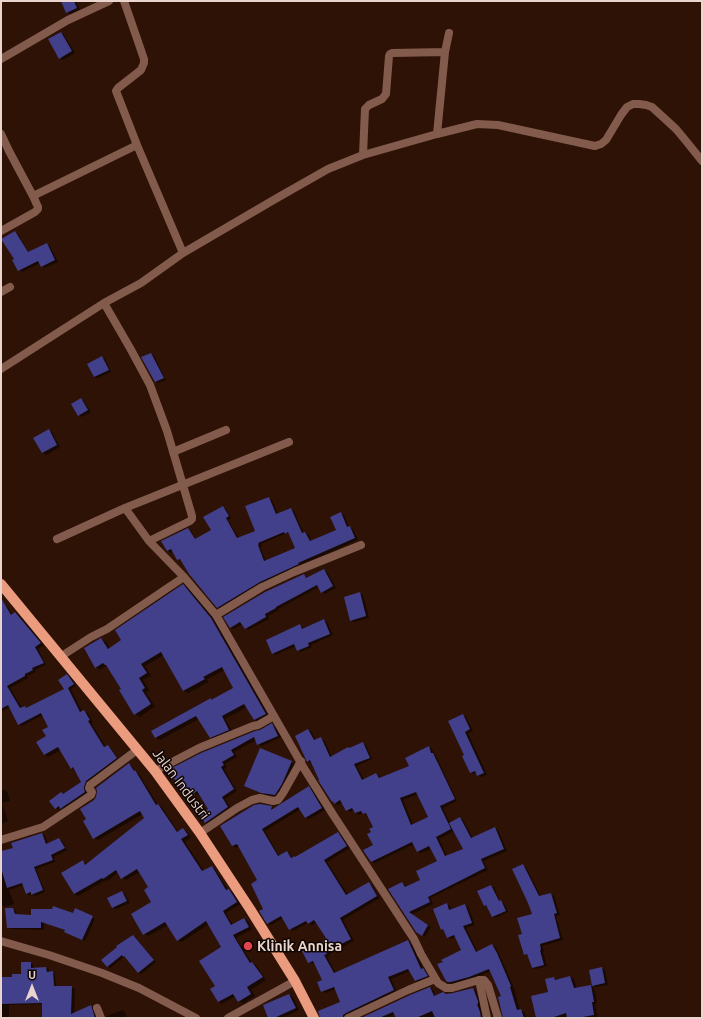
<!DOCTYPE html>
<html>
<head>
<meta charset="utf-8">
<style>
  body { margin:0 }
  #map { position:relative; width:703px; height:1019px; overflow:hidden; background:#2e1206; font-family:Ubuntu,sans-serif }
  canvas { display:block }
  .frame { position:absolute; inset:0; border:2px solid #e9d5cd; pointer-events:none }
  .north { position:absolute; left:12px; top:967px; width:40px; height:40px; -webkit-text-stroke:3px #0e0401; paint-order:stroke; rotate:0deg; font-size:11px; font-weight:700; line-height:16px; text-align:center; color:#e9d5cd }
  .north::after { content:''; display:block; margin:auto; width:14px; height:18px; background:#e9d5cd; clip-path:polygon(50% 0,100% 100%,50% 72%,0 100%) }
</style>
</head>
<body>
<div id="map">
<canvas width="703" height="1019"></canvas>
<div class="frame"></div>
<div class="north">U</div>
</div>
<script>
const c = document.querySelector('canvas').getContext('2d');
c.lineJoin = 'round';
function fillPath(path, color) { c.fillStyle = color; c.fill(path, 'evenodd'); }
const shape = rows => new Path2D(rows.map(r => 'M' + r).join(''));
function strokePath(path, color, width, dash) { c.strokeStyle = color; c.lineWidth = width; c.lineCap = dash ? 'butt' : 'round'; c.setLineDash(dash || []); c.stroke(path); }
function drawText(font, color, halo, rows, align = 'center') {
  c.font = font + ' Ubuntu,sans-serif'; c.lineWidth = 3; c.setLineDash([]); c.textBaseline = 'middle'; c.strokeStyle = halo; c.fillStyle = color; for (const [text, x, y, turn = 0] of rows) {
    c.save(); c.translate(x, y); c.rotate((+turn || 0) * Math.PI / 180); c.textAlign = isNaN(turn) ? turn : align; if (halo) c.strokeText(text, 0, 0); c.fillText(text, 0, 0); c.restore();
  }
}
const shadow = shape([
  [62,1,76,1,80,10,70,14,67,12],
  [61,33,64,35,75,53,63,60,60,58],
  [15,232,18,234,29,253,46,245,50,246,58,262,45,268,42,266,40,263,22,272,19,270,15,260],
  [151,354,154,356,166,380,159,383,156,382],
  [102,357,105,359,111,372,98,378,94,377],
  [81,399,84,401,91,412,82,417,79,415],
  [49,431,52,432,60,447,46,455,43,453,35,438],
  [269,498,272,500,278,514,291,509,294,511,304,534,305,533,309,535,311,541,337,530,341,514,344,515,349,527,353,529,358,540,300,565,301,566,221,609,218,607,182,561,179,560,185,557,173,551,171,553,168,551,162,542,188,529,191,531,196,540,212,530,223,507,226,509,231,518,228,520,239,539,256,531],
  [287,533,290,534,296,548,266,561,260,547,262,546,261,544],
  [324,570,327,572,336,588,325,594,322,592,319,587,278,609,279,610,268,616,269,619,248,630,245,628,243,624,234,629,231,628,304,575,308,578],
  [183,585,188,588,216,622,270,717,259,722,254,720,247,707,225,719,233,732,215,740,210,737,199,719,160,740,156,738,152,732,211,700,212,700,235,688,225,670,207,679,209,682,188,693,183,691,164,655,145,666,151,676,143,680,149,690,146,693,155,706,140,717,135,714,120,691,122,690,107,665,100,670,96,667,101,639,106,642,110,649,123,640],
  [360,594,363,595,369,618,354,622,351,620],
  [4,605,8,607,12,615,15,613,19,615,44,645,38,649,46,665,35,670,36,672,27,676,28,678,10,688,22,708,25,707,27,708,65,689,67,675,70,677,76,686,71,689,82,712,84,711,88,713,93,722,91,723,106,747,108,746,111,748,119,760,87,789,87,792,88,794,64,810,62,808,59,810,56,808,64,794,83,783,75,770,72,768,61,750,48,757,45,755,38,742,47,737,49,727,43,715,22,726,19,724,10,707,1,712,1,607],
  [324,620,327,622,333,635,311,645,312,647,301,652,298,650,296,646,275,655,273,653,300,626,303,627,304,629],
  [463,715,466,717,473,731,468,733,487,775,481,777,478,775,477,773,474,774,471,772,466,755],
  [272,725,275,727,281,737,262,746,258,744,256,740,234,752,237,757,225,764,227,767,224,769,237,791,225,799,231,809,209,824,205,823,209,809,200,794,197,795,194,793,192,790,187,793,183,791,170,771,261,731],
  [308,730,312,732,316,741,321,738,324,740,332,757,363,744,366,745,372,759,357,766,364,780,376,774,380,776,381,779,410,766,429,747,432,749,434,754,436,756,457,801,443,808,450,823,459,818,463,820,473,838,495,828,498,830,507,851,483,861,488,870,430,898,433,904,411,915,431,927,425,937,417,932,390,889,402,883,405,885,407,888,421,880,438,862,432,849,421,853,418,852,414,844,375,863,371,861,375,846,372,832,374,827,368,815,367,815,363,813,359,815,356,813,354,810,350,812,347,810,343,803,338,805,332,801,312,762,311,763,308,761],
  [418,794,430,817,413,825,403,800],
  [454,831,464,850,447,857,439,839],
  [291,762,296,765,280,797,267,795,250,788],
  [129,764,133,767,136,772,139,774,158,805,162,807,178,832,183,829,187,831,191,837,185,842,204,871,212,867,215,869,228,890,233,892,241,904,226,913,233,925,244,919,248,921,252,929,236,938,252,963,256,965,266,980,251,990,255,996,243,1004,239,1001,236,996,222,1004,218,1001,217,986,222,948,209,924,182,942,178,940,168,925,148,936,144,934,153,903,150,887,140,872,126,880,122,878,118,872,108,881,106,880,78,896,74,894,83,862,87,864,146,818,143,814,98,840,94,838,88,819,95,800],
  [309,787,312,789,325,810,309,819,305,817,301,809,265,831,279,856,287,852,290,854,293,858,296,858,338,833,341,835,350,848,327,862,348,895,369,883,372,885,380,898,343,920,354,941,329,954,330,956,327,957,336,974,408,942,413,945,423,969,426,971,430,978,419,983,415,981,411,971,391,979,397,992,346,1018,322,1018,341,1002,336,989,325,993,322,991,324,981,315,963,313,964,309,962,328,938,317,923,312,925,308,923,293,931,290,929,283,918,271,925,268,923,259,881,239,846,237,848,233,846,222,826,260,805,272,807,274,809],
  [1,790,3,790,7,791,10,801,2,803,8,821,1,824],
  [42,834,45,836,48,844,59,839,62,841,67,850,54,857,55,862,36,869,45,892,35,896,33,895,30,896,27,894,24,885,9,890,14,904,5,907,1,905,1,852,14,848],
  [523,865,526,867,541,897,551,894,554,896,560,915,556,916,563,940,542,946,544,951,543,952,547,966,536,969,532,968,528,956,525,954,523,934,533,915],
  [491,886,494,887,500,902,504,903,508,912,495,918,493,916,487,907,485,905],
  [122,892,125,894,130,903,116,909,113,908,108,898],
  [447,904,450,906,452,910,465,905,468,907,475,925,466,928,478,953,492,945,496,947,514,988,520,1010,524,1012,527,1018,504,1018,503,997,491,971,473,979,452,984,446,981,462,951,456,937,451,939,448,937,445,931,442,929],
  [13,909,16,911,17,915,32,916,74,914,92,917,95,919,85,941,68,933,66,930,44,923,44,930,11,929,8,928],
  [133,936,136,938,156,962,141,974,138,972,125,956,110,968,107,966],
  [31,963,33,965,34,969,46,968,49,969,49,973,52,973,55,974,56,987,72,987,75,989,74,1018,43,1018,43,1004,9,1005,9,1018,1,1018,1,978,13,978,22,975],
  [602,968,605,970,608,985,596,987,594,986,597,1003,595,1004,598,1018,537,1018,549,993,554,978,558,980,570,977,574,979,577,989,591,986,594,988,590,970],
  [430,988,433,990,436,996,446,994,454,994,473,989,476,991,481,1003,481,1005,480,1006,484,1018,397,1018,395,1014,387,1018,363,1018],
  [289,995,293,997,299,1010,283,1018,270,1018],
  [91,1006,94,1008,97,1018,84,1018],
  [122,1010,125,1012,127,1018,107,1018,107,1016]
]);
const building = shape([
  [61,1,74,1,77,8,66,13],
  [61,32,72,51,59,59,48,39],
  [15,231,28,252,47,243,55,260,41,267,38,261,18,271,12,260,14,259,1,239],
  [151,353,164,378,155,382,141,357],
  [102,356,109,370,94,377,87,364],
  [81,398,88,410,78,416,71,404],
  [49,429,57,445,42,453,33,438],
  [269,497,276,514,291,508,302,533,305,532,310,541,336,530,330,517,341,512,347,527,350,526,355,538,298,563,299,564,260,582,217,608,189,574,180,559,177,560,171,549,167,551,161,541,188,528,195,539,211,530,203,517,223,506,229,516,226,518,237,538,255,531,245,506],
  [284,532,285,534,288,532,295,548,264,561,258,545,259,544,258,543],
  [324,569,333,586,321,593,317,585,276,607,276,608,265,614,266,617,245,629,240,622,230,628,223,617,265,592,304,574,306,578],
  [183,584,211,618,266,714,254,720,244,704,222,716,229,730,210,738,196,716,155,738,151,731,211,698,211,700,233,688,222,667,203,677,205,679,183,691,161,652,141,664,147,673,139,678,145,688,142,690,151,704,134,715,119,690,121,689,106,665,105,665,103,663,95,668,84,648,101,638,108,649,121,640,115,630],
  [360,592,366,616,350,621,344,597],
  [1,598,11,615,15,612,41,643,35,647,44,663,32,668,33,670,25,674,25,676,7,686,20,708,25,706,26,708,64,689,58,680,67,674,74,684,68,688,80,712,84,710,90,720,88,721,104,747,108,745,117,758,86,781,84,787,84,789,85,792,60,809,59,806,55,809,49,801,61,792,63,794,81,782,73,767,71,769,58,747,44,755,36,742,46,736,42,730,48,727,41,713,18,725,8,705,1,709],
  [324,619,330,634,308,643,309,646,297,651,294,644,272,654,266,640,300,624,302,629],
  [463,714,470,729,465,732,484,773,477,776,475,771,470,773,462,756,464,755,448,721],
  [272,723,278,736,257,745,254,737,231,750,234,755,222,762,224,765,221,767,234,789,222,797,228,807,205,823,199,814,208,809,197,791,193,794,189,787,183,792,168,770,201,753,255,731,260,730],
  [308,729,314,740,321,737,330,757,348,747,349,748,363,742,370,758,354,764,362,780,376,773,379,778,409,766,405,758,429,746,431,753,433,753,455,799,440,806,451,829,436,837,445,856,463,849,449,823,460,817,471,838,495,827,504,849,481,859,485,868,428,897,430,902,409,912,428,925,422,936,416,932,388,889,402,882,405,887,420,880,416,871,437,861,429,846,417,852,412,842,371,862,363,850,373,845,367,834,371,832,369,829,373,827,366,813,363,814,361,811,355,813,352,808,346,811,340,800,334,804,333,801,332,802,318,780,319,780,310,760,307,762,295,736],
  [416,792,428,817,411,825,400,798],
  [260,748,292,761,282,784,275,795,261,793,244,786],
  [129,763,134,771,135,770,156,805,158,804,177,832,183,828,188,835,181,839,202,871,212,866,226,890,229,889,236,900,237,902,223,911,231,925,244,918,249,927,233,935,250,963,252,962,263,977,247,987,251,994,238,1002,233,994,218,1002,210,989,215,986,199,961,221,947,206,921,177,941,165,922,143,935,131,914,151,902,144,890,148,887,137,869,121,879,116,870,103,879,102,878,74,894,61,873,83,860,85,865,144,818,140,811,93,839,83,821,86,819,80,809,94,800,96,797,97,791,96,788],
  [309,786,322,808,305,818,298,807,262,829,278,856,287,851,291,858,295,856,295,857,338,832,347,846,324,860,346,895,369,882,377,896,340,918,351,939,326,952,327,954,324,955,334,973,408,940,421,969,423,968,428,976,415,981,408,969,388,977,394,990,346,1013,343,1015,343,1018,320,1018,318,1011,340,1002,334,987,321,992,317,982,322,980,313,961,308,963,302,951,324,941,323,940,326,938,314,920,308,924,306,921,289,930,281,916,267,924,259,911,263,909,251,884,257,880,237,844,232,846,220,826,254,805,260,804,272,806,271,810],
  [42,833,46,844,59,838,65,848,51,855,53,860,34,867,43,890,31,895,31,892,26,894,22,883,7,888,1,868,1,851,13,848,11,843],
  [523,864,539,896,551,893,557,913,554,914,560,938,540,944,541,950,540,950,544,965,532,968,527,954,524,955,518,935,522,934,517,918,532,914,528,903,512,869],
  [491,885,499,901,501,900,506,911,492,917,486,905,484,906,477,891],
  [122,891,127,901,112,908,107,898],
  [447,903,449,910,465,904,472,923,463,926,476,952,492,944,497,953,511,986,510,987,517,1010,521,1009,524,1018,503,1018,498,997,501,996,489,969,469,977,451,982,448,982,446,981,437,964,443,962,441,960,461,950,454,935,447,938,443,929,441,930,433,909],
  [53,906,73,913,75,908,93,916,82,940,64,932,65,930,41,922,41,928,7,928,5,908,13,908,15,914,31,915,31,909,52,909],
  [133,935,154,960,138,973,124,956,123,957,122,955,107,967,101,960,117,947,116,946],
  [21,962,31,962,31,968,46,967,47,972,53,971,54,986,72,986,71,1014,91,1005,95,1018,42,1018,42,1003,1,1004,1,977,12,977,12,974,21,974],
  [602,967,605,983,592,986,589,970],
  [570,976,574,988,591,985,594,1002,592,1002,594,1015,577,1018,567,1018,566,1013,551,1018,536,1018,531,996,548,992,545,979,554,977,555,980],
  [430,987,434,996,443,992,446,994,453,993,473,988,478,1001,478,1004,477,1004,480,1012,481,1018,435,1018,432,1011,416,1018,396,1018,393,1012,379,1018,361,1018,410,995],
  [289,994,296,1008,274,1018,268,1018,263,1005]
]);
const minor = shape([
  [124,1,144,59,144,63,141,70,118,88,116,91,137,145,183,253],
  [1,59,68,20,109,1],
  [1,134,9,151,33,196,38,207,38,209,35,212,1,231],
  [437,134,445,52,449,33],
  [363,155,365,109,369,105,382,99,386,94,389,56,390,54,392,53,445,52],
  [33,196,137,145],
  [1,292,10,287],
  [104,303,130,348,150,385,167,431,192,516,192,519,190,521,149,541],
  [1,369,104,303,141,283,183,253,277,198,328,169,363,155,437,134,477,124,498,125,595,146,601,144,606,140,621,115,627,107,633,104,639,104,646,105,652,107,676,129,686,141,702,161],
  [173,452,226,430],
  [125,508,149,541,184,577,216,615,305,770,332,813,414,939,421,954,438,983,446,988,452,988,479,980,484,980,488,985,498,1018],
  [57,539,125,508,289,442],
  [216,615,262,587,294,572,361,545],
  [60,657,91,637,107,629,169,587,184,577],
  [155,771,199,748,253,726,258,725,274,716],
  [200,833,237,808,252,800,260,798,273,801,278,800,283,793,301,761],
  [1,840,43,827,91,795,92,792,89,788,90,785,137,750],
  [479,980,487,1018],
  [97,1008,101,1018],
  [228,1018,295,981],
  [348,1018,408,990,435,979]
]);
const tertiary = shape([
  [1,941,49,955,102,973,139,988,196,1018]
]);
const primary = shape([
  [1,584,155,771,200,833,250,909,295,981,314,1018]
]);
const markers = [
  [248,946,5,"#e0444e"]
];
const streetNames = [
  ["Jalan Industri",181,784,53]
];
const poiNames = [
  ["Klinik Annisa",257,946]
];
fillPath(shadow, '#0007');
fillPath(building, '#423f8b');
strokePath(minor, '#825b4d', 8);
strokePath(tertiary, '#825b4d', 8);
strokePath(primary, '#eb9b7e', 10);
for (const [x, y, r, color] of markers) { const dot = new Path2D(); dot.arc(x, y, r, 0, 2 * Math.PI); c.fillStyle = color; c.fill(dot); strokePath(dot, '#0e0401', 1.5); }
drawText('14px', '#e9d5cd', '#0e0401', streetNames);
drawText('bold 14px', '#e9d5cd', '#0e0401', poiNames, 'left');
</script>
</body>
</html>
